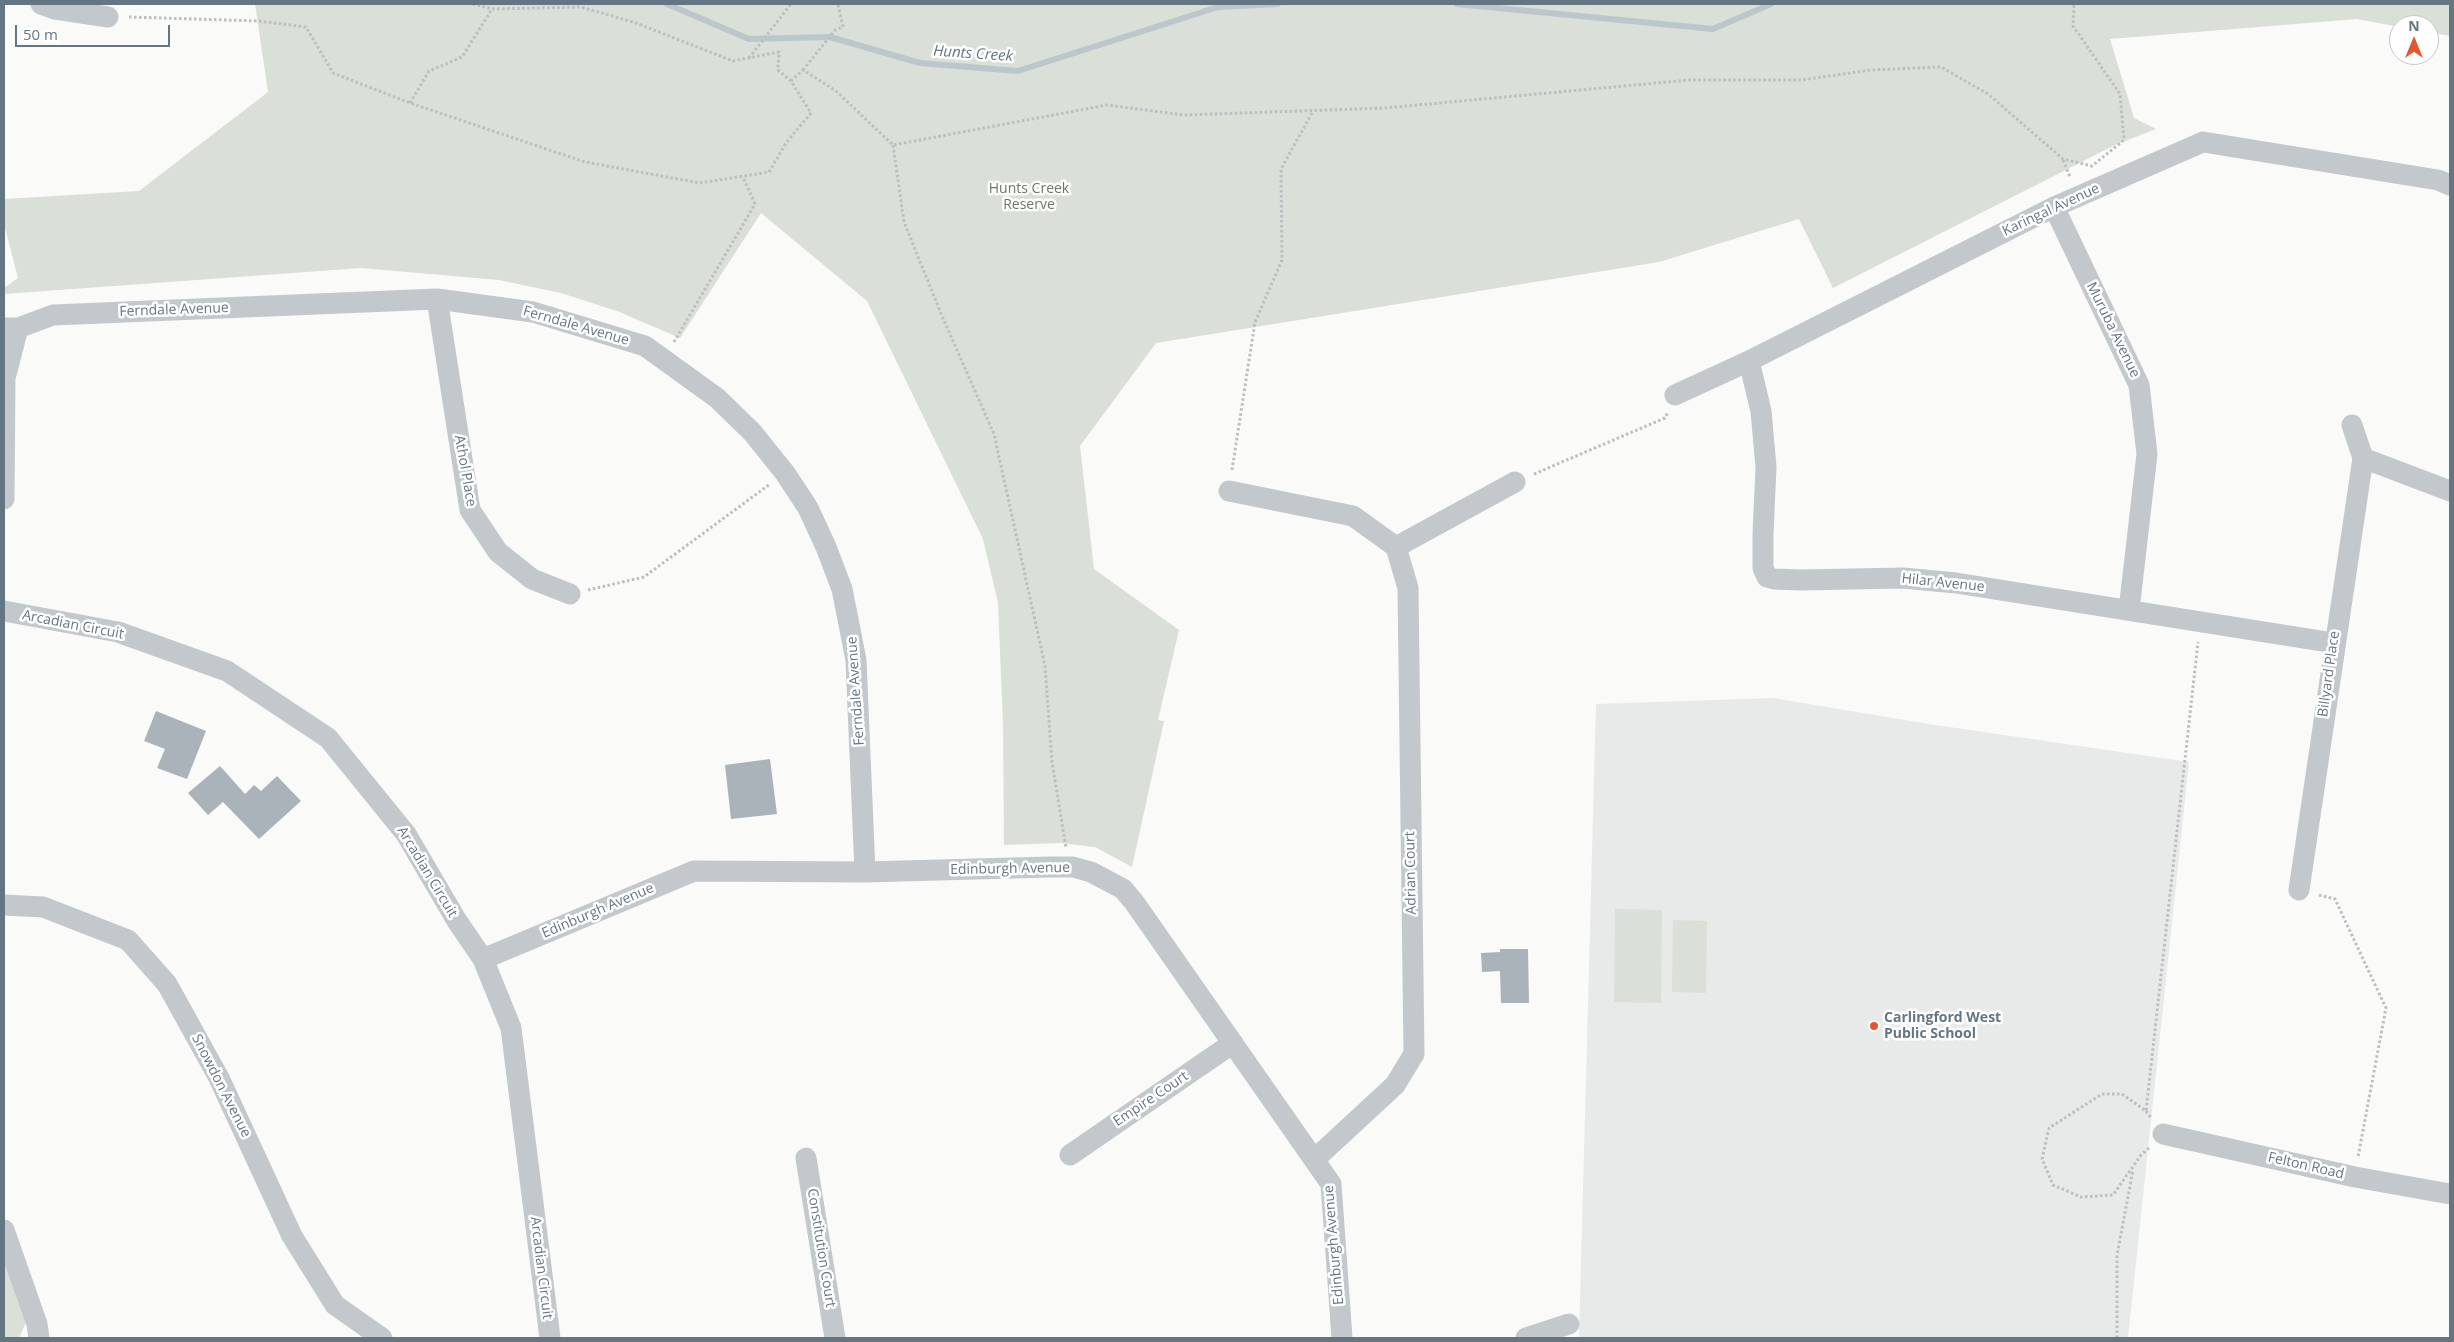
<!DOCTYPE html>
<html>
<head>
<meta charset="utf-8">
<style>
  body { margin:0 }
  #map { position:relative; width:2454px; height:1342px; overflow:hidden; background:#fafaf8; font-family:"Open Sans",sans-serif }
  canvas { display:block }
  .frame { position:absolute; inset:0; border:5px solid #657683; pointer-events:none }
  .north { position:absolute; left:2389px; top:15px; width:50px; height:50px; box-sizing:border-box; background:#fff; border:1px solid #c1c8cd; border-radius:50%; rotate:0deg; font-size:14px; font-weight:700; line-height:20px; text-align:center; color:#657683 }
  .north::after { content:''; display:block; margin:auto; width:18px; height:22px; background:#e4572e; clip-path:polygon(50% 0,100% 100%,50% 72%,0 100%) }
  .scale { position:absolute; left:15px; top:25px; width:155px; height:22px; box-sizing:border-box; border:2px solid #657683; border-top:0; padding-left:6px; font-size:15px; line-height:18px; white-space:nowrap; color:#657683; -webkit-text-stroke:4px #fff; paint-order:stroke }
</style>
</head>
<body>
<div id="map">
<canvas width="2454" height="1342"></canvas>
<div class="frame"></div>
<div class="north">N</div>
<div class="scale">50 m</div>
</div>
<script>
const c = document.querySelector('canvas').getContext('2d');
c.lineJoin = 'round';
function fillPath(path, color) { c.fillStyle = color; c.fill(path, 'evenodd'); }
const shape = rows => new Path2D(rows.map(r => 'M' + r).join(''));
function strokePath(path, color, width, dash) { c.strokeStyle = color; c.lineWidth = width; c.lineCap = dash ? 'butt' : 'round'; c.setLineDash(dash || []); c.stroke(path); }
function drawText(font, color, halo, rows, align = 'center') {
  c.font = font + ' "Open Sans",sans-serif'; c.lineWidth = 5; c.setLineDash([]); c.textBaseline = 'middle'; c.strokeStyle = halo; c.fillStyle = color; for (const [text, x, y, turn = 0] of rows) {
    c.save(); c.translate(x, y); c.rotate((+turn || 0) * Math.PI / 180); c.textAlign = isNaN(turn) ? turn : align; if (halo) c.strokeText(text, 0, 0); c.fillText(text, 0, 0); c.restore();
  }
}
const built = shape([
  [1773,698,1929,724,2189,762,2128,1338,1579,1338,1596,704]
]);
const green = shape([
  [255,4,2450,4,2450,36,2429,32,2429,25,2399,27,2357,19,2110,39,2134,118,2156,129,2115,145,1833,288,1799,219,1659,262,1156,343,1080,446,1094,569,1179,630,1158,720,1164,721,1132,867,1095,847,1060,843,1004,845,1003,724,998,603,983,539,867,301,761,213,680,338,617,311,561,293,499,280,361,268,4,294,4,288,18,278,4,224,4,199,139,191,268,92],
  [1615,909,1662,910,1661,1003,1614,1002],
  [1673,920,1707,921,1706,993,1672,992],
  [4,1256,27,1320,19,1338,4,1338]
]);
const stream = shape([
  [667,4,749,39,830,37,920,63,1018,71,1218,7,1278,4],
  [1457,4,1713,29,1771,4]
]);
const building = shape([
  [156,711,206,731,187,779,157,768,165,749,144,741],
  [770,759,777,814,731,819,725,765],
  [220,766,245,794,254,785,261,791,277,776,301,801,259,839,223,802,208,815,188,793],
  [1500,949,1528,949,1529,1003,1501,1003,1500,971,1482,972,1481,953,1500,952]
]);
const path = shape([
  [129,17,259,21,306,27,333,73,410,103,585,162,700,183,769,172,786,143,811,113,791,81,778,70,779,52,733,61,636,23,581,7,492,9,473,4],
  [749,58,791,4],
  [803,70,835,30,843,27,838,4],
  [791,81,803,70,819,80,836,91,893,145,1107,105,1184,115,1385,108,1689,80,1801,80,1871,70,1941,67,1988,94,2063,159,2092,166,2124,140,2120,94,2073,26,2074,4],
  [410,103,429,71,462,57,492,9],
  [893,145,904,222,942,316,994,434,1045,666,1052,762,1066,848],
  [2063,160,2070,177],
  [674,342,755,204,743,177],
  [1232,470,1255,322,1282,260,1281,169,1313,111],
  [1534,474,1665,418,1668,412],
  [588,590,644,577,770,484],
  [2319,895,2335,899,2386,1008,2358,1157],
  [2146,1111,2152,1119],
  [2149,1148,2141,1155,2113,1195,2081,1197,2053,1185,2042,1159,2049,1128,2102,1094,2122,1094,2146,1111,2198,642],
  [2117,1338,2117,1255,2133,1170]
]);
const street = shape([
  [41,4,55,9,108,17],
  [2054,207,2139,385,2147,454,2129,610],
  [437,299,470,510,498,552,532,579,570,594],
  [4,328,18,328,53,315,437,299,533,312,645,346,717,398,752,432,785,473,808,508,826,547,842,589,856,660,865,872],
  [1749,361,1761,411,1766,467,1763,534,1763,568,1767,577,1774,579,1801,580,1903,578,1956,583,2334,643],
  [1675,395,1749,361,2054,207,2203,142,2438,180,2450,185],
  [2363,458,2450,491],
  [1229,491,1353,516,1396,547,1408,588,1414,1054,1395,1085,1315,1159],
  [4,499,5,378,18,328],
  [1396,547,1515,482],
  [4,611,118,632,227,671,328,738,406,834,457,921,483,959,511,1028,550,1338],
  [2299,890,2363,458,2352,425],
  [4,905,43,907,128,940,167,984,219,1078,292,1236,335,1305,382,1338],
  [483,959,694,871,865,872,1050,867,1073,867,1091,872,1123,889,1134,902,1331,1184,1342,1338],
  [2163,1134,2355,1177,2450,1194],
  [1070,1155,1233,1043],
  [806,1158,835,1338],
  [4,1230,37,1324,39,1338],
  [1526,1338,1569,1324]
]);
const markers = [
  [1874,1026,5,"#e4572e"]
];
const parkNames = [
  ["Hunts Creek",1029,189],
  ["Reserve",1029,205]
];
const streetNames = [
  ["Karingal Avenue",2051,210,-25],
  ["Ferndale Avenue",174,310,-2],
  ["Ferndale Avenue",576,326,16],
  ["Muruba Avenue",2113,330,64],
  ["Athol Place",465,471,80],
  ["Hilar Avenue",1943,583,6],
  ["Arcadian Circuit",73,625,11],
  ["Billyard Place",2329,674,-82],
  ["Ferndale Avenue",856,691,-94],
  ["Edinburgh Avenue",1010,869,-1],
  ["Arcadian Circuit",427,872,59],
  ["Adrian Court",1411,873,-91],
  ["Edinburgh Avenue",598,911,-23],
  ["Snowdon Avenue",221,1086,63],
  ["Empire Court",1151,1099,-34],
  ["Felton Road",2306,1166,13],
  ["Edinburgh Avenue",1334,1245,-95],
  ["Constitution Court",821,1248,81],
  ["Arcadian Circuit",541,1268,83]
];
const poiNames = [
  ["Carlingford West",1884,1018],
  ["Public School",1884,1034]
];
const waterNames = [
  ["Hunts Creek",973,54,4]
];
fillPath(built, '#e8e9e9');
fillPath(green, '#dadfd7');
strokePath(stream, '#bbc7cb', 6);
fillPath(building, '#aab3b9');
strokePath(path, '#bbbfc2', 3, [2.5, 2.5]);
strokePath(street, '#c3c8cc', 21);
for (const [x, y, r, color] of markers) { const dot = new Path2D(); dot.arc(x, y, r, 0, 2 * Math.PI); c.fillStyle = color; c.fill(dot); strokePath(dot, '#fff', 2); }
drawText('14px', '#687a64', '#fff', parkNames);
drawText('14px', '#657683', '#fff', streetNames);
drawText('bold 14px', '#657683', '#fff', poiNames, 'left');
drawText('italic 15px', '#60757c', '#fff', waterNames);
</script>
</body>
</html>
